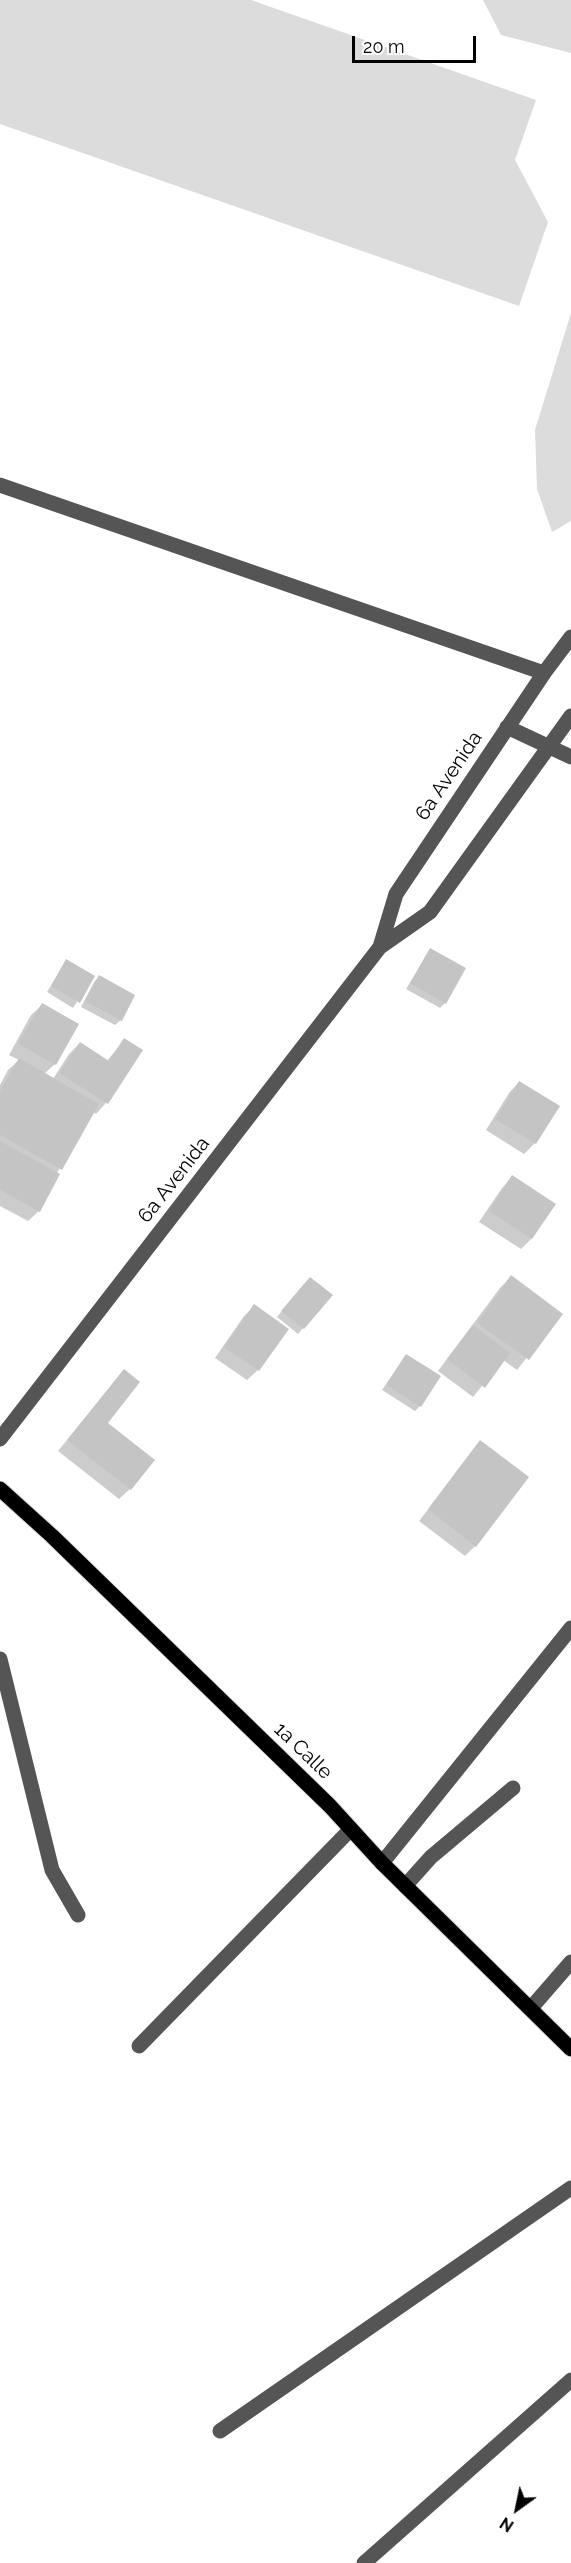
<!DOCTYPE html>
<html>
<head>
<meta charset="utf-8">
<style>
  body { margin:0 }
  #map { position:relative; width:571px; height:2563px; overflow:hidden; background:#fff; font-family:Raleway,sans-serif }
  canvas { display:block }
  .north { position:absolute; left:487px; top:2479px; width:60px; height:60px; -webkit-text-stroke:4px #fff; paint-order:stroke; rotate:213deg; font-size:16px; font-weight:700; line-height:24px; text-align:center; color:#000 }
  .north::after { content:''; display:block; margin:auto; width:21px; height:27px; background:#000; clip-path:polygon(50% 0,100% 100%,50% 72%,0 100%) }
  .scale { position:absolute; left:352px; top:36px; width:124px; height:27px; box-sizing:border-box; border:3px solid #000; border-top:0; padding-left:8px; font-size:18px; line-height:21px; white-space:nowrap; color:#000; -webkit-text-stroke:4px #fff; paint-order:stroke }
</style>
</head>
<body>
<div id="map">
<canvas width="571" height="2563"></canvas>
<div class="north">N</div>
<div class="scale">20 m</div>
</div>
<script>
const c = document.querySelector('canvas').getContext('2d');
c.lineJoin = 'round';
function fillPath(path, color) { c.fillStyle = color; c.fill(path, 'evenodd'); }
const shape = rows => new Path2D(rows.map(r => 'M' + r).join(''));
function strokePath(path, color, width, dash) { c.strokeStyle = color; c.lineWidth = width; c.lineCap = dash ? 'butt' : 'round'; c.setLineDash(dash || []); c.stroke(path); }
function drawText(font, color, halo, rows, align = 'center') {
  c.font = font + ' Raleway,sans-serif'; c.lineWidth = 5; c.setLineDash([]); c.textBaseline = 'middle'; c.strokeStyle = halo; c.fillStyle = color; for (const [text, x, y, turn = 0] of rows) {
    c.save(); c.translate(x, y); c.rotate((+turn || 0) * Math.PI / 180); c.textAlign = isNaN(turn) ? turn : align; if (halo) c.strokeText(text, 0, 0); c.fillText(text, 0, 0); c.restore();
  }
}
const green = shape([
  [0,0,251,0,536,100,515,160,548,222,519,306,0,124],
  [483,0,571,0,571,53,501,35],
  [571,313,571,521,552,532,537,489,535,430]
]);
const shadow = shape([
  [430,950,445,1003,440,1008,406,989],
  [66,961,93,977,73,1008,47,992],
  [99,977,121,1020,115,1025,81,1007,94,982],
  [42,1005,55,1064,44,1074,53,1079,69,1054,80,1043,107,1061,124,1040,141,1051,106,1103,96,1114,93,1112,57,1173,39,1211,28,1221,0,1206,0,1085,8,1070,19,1060,9,1055,31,1015],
  [519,1082,535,1143,524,1154,486,1130,509,1093],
  [512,1177,554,1204,531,1239,521,1249,479,1222,502,1188],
  [511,1277,561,1314,517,1370,503,1360,473,1397,438,1371,500,1288],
  [304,1284,330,1296,298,1334,277,1317],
  [255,1306,258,1370,247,1380,215,1358,244,1316],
  [406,1355,420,1406,415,1411,382,1390],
  [124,1371,106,1423,130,1489,119,1499,58,1451],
  [480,1442,475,1546,465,1556,419,1521]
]);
const building = shape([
  [430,948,466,968,446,1004,410,983],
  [66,959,95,976,80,1003,51,986],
  [99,975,135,995,122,1021,85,1001],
  [42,1003,79,1024,56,1065,18,1044],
  [124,1038,143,1050,108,1104,59,1073,80,1042,109,1061],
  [19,1058,99,1104,62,1170,0,1135,0,1091],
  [519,1081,560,1106,536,1144,495,1119],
  [0,1141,60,1174,40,1212,0,1190],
  [512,1175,556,1204,532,1239,489,1211],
  [511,1275,563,1314,529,1360,477,1323],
  [310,1277,333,1295,304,1329,281,1311],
  [254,1304,289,1329,259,1371,224,1347],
  [473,1325,510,1353,485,1388,447,1359],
  [406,1354,441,1376,421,1407,386,1385],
  [124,1369,140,1382,108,1423,155,1460,131,1490,67,1440],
  [480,1440,529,1477,476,1547,428,1509]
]);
const minor = shape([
  [0,485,544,673],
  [507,727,571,757],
  [380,947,396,894,544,673,571,637],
  [0,1439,380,947,430,912,571,716],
  [0,1659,52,1870,78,1915],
  [382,1863,571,1628],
  [405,1886,431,1857,513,1788],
  [531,2008,571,1962],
  [139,2046,351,1829],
  [220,2431,571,2188],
  [364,2563,571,2380]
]);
const major = shape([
  [0,1489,52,1536,330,1806,382,1863,571,2049]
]);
const streetNames = [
  ["6a Avenida",449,776,-56],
  ["6a Avenida",174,1180,-52],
  ["1a Calle",303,1751,44]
];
fillPath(green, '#dcdcdc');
fillPath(shadow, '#0003');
fillPath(building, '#c4c4c4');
strokePath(major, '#dbdbdb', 17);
strokePath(minor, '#555', 15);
strokePath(major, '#000', 15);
drawText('20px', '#000', '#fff', streetNames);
</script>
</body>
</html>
